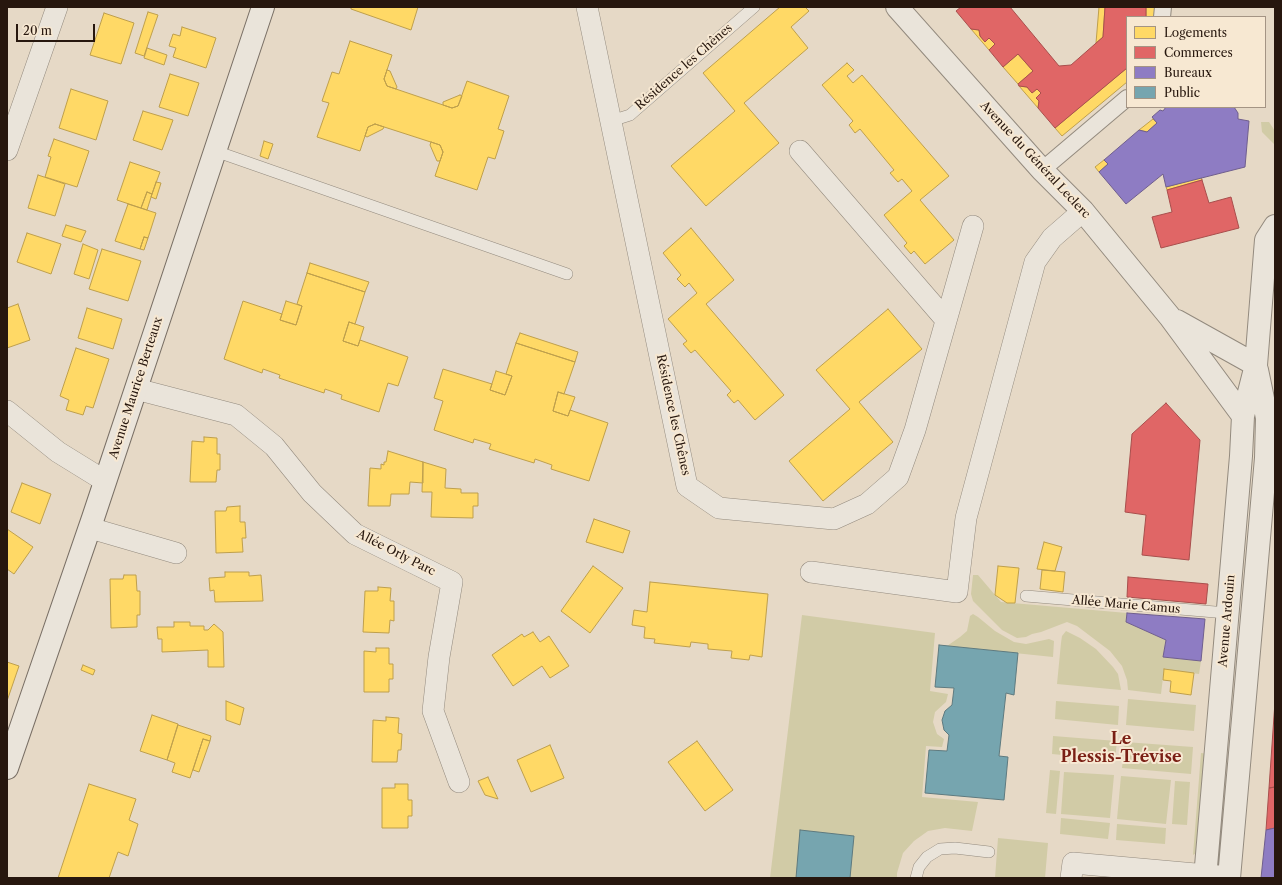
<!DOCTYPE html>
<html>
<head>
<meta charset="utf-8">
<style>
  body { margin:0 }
  #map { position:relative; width:1282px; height:885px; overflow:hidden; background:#e6d9c6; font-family:"Libre Caslon Text",serif }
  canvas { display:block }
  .frame { position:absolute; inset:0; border:8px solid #27170e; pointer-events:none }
  .legend { position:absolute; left:1126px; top:16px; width:140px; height:92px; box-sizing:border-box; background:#f7e8d2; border:1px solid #a49484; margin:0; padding:5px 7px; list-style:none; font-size:12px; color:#27170e }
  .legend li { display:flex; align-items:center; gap:8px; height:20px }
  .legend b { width:20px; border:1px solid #a49484 }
  .scale { position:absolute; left:16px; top:24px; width:79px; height:18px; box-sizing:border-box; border:2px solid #27170e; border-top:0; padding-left:5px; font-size:12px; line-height:14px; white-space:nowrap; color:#27170e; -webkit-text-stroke:3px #f7e8d2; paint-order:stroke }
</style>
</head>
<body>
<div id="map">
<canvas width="1282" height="885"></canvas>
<div class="frame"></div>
<ul class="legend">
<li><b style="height:11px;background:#ffd966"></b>Logements</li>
<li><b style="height:11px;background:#e06666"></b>Commerces</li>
<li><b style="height:11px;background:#8e7cc3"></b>Bureaux</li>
<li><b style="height:11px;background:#76a5af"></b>Public</li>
</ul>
<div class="scale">20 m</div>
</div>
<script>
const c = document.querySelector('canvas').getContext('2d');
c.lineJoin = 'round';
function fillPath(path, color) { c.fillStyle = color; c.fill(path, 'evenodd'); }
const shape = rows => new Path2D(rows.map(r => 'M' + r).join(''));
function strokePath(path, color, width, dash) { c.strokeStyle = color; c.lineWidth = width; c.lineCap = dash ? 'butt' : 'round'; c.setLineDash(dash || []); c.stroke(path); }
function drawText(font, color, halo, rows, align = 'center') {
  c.font = font + ' "Libre Caslon Text",serif'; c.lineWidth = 4; c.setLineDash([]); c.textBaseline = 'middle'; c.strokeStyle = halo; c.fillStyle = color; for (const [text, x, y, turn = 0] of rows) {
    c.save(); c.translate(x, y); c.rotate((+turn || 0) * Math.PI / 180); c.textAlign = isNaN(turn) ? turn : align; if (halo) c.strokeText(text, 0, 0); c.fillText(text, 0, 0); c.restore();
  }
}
const green = shape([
  [1261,122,1269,122,1275,131,1275,145,1262,132],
  [973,575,978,575,1001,602,1127,613,1126,622,1166,640,1163,657,1201,661,1199,674,1164,669,1161,694,1128,690,1127,680,1122,666,1110,651,1077,626,1067,622,1041,632,1032,634,1026,637,1017,638,1002,630,973,601,971,594],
  [973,614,978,617,995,631,1014,642,1026,644,1049,639,1054,641,1053,657,947,646,960,637,967,631,970,616],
  [802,615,935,633,930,691,948,694,946,702,935,712,933,722,937,734,944,739,942,747,926,746,922,797,978,802,972,831,945,828,928,831,914,841,903,853,897,873,897,878,770,878],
  [1066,631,1080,638,1096,649,1113,667,1118,674,1121,690,1057,684,1061,643,1062,636],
  [1128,699,1196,705,1194,731,1126,725],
  [1056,701,1119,706,1118,725,1055,719],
  [1053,736,1117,741,1115,760,1052,754],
  [1125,742,1193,747,1191,774,1122,768],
  [1201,753,1209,754,1198,852,1193,855],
  [1050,770,1060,771,1056,814,1046,813],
  [1064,772,1114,775,1110,818,1061,814],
  [1121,776,1171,780,1166,824,1117,819],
  [1175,781,1190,782,1187,825,1172,824],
  [1061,818,1110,823,1108,839,1060,834],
  [1117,824,1166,828,1165,844,1116,840],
  [998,838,1048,843,1045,878,995,878]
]);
const homes = shape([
  [351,7,418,7,411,30,351,9,351,7],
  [780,7,805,7,809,11,791,27,808,48,744,103,779,143,706,206,671,166,735,111,703,73,780,7],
  [1099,7,1105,7,1103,37,1096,43,1099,7],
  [1146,7,1156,7,1155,17,1146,17,1146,7],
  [148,12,158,15,144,56,135,53,148,12],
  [104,13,134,23,121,64,90,55,104,13],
  [182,27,216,38,206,68,173,57,176,48,169,46,173,34,180,36,182,27],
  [971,29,979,30,980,36,985,42,989,38,995,44,989,50,971,29],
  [350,41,392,55,384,79,387,86,452,108,458,106,467,81,509,96,498,129,504,131,495,159,488,157,477,190,435,176,443,152,440,145,375,124,368,127,360,151,317,137,329,103,322,101,332,72,339,74,350,41],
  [147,48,167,55,164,65,144,58,147,48],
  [1018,54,1033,71,1018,84,1003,67,1018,54],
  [847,63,854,70,847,76,853,83,862,75,949,176,920,200,954,240,925,264,914,251,911,254,904,246,907,243,884,215,912,191,902,179,898,182,890,173,894,170,860,129,855,133,849,125,853,121,822,85,847,63],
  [1127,68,1127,82,1062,136,1055,128,1127,68],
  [387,70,390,71,397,87,396,89,387,86,384,79,387,70],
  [170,74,199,83,188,116,159,107,170,74],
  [1019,86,1027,87,1032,93,1037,89,1041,93,1036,98,1039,101,1038,108,1019,86],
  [71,89,108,101,96,140,59,128,71,89],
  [460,95,462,96,458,106,452,108,443,105,443,102,460,95],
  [143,111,173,120,162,150,133,140,143,111],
  [1153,119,1157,123,1147,132,1139,130,1153,119],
  [375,124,384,127,383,129,367,137,365,136,368,127,375,124],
  [54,139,89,151,77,187,45,177,51,157,48,156,54,139],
  [264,141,273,144,268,159,260,156,264,141],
  [431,142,440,145,443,152,440,161,437,161,430,145,431,142],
  [1104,160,1108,164,1099,172,1095,167,1104,160],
  [130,162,160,172,152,194,147,192,141,208,117,200,130,162],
  [38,175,65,184,55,216,28,208,38,175],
  [1201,177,1202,180,1167,190,1166,187,1201,177],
  [156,182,161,183,156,199,151,197,156,182],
  [147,192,152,194,147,210,141,208,147,192],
  [128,204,156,213,148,238,144,237,140,249,115,241,128,204],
  [66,225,86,231,81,242,62,236,66,225],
  [691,228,734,280,706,304,784,395,755,420,738,400,734,403,727,395,731,391,695,350,691,353,683,344,687,341,668,319,697,293,689,283,685,287,677,279,681,275,663,253,691,228],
  [27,233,61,244,51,274,17,262,27,233],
  [144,237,148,238,144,250,140,249,144,237],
  [83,244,98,250,89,279,74,274,83,244],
  [102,249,141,261,128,301,89,289,102,249],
  [310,263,369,282,365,292,307,273,310,263],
  [307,273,365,292,355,324,349,322,343,341,358,346,360,340,408,357,398,386,388,383,379,412,341,399,342,395,325,389,324,393,279,378,280,375,263,369,262,373,224,359,243,301,282,314,280,320,296,325,302,306,297,304,307,273],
  [286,301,302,306,296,325,280,320,286,301],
  [18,304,30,340,7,348,7,308,18,304],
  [87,308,122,319,113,349,78,338,87,308],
  [888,309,922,349,859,402,893,442,823,501,789,461,850,409,816,370,888,309],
  [349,322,364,327,358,346,343,341,349,322],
  [520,333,578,352,575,362,516,343,520,333],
  [516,343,575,362,564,394,558,392,553,411,568,416,570,410,608,423,589,481,551,469,552,465,535,459,534,463,489,449,491,444,474,439,473,443,434,430,443,401,434,398,443,369,492,384,490,390,505,395,512,376,506,374,516,343],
  [76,348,109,359,93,408,86,406,83,415,66,410,69,400,60,396,76,348],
  [496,371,512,376,505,395,490,390,496,371],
  [558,392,575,397,568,416,553,411,558,392],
  [204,437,217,438,217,454,220,454,220,470,217,470,216,482,190,482,192,441,204,442,204,437],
  [388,451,423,462,423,483,410,482,409,494,391,494,390,506,368,506,370,468,381,469,381,464,384,465,384,462,386,462,388,451],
  [423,462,446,469,445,488,461,489,461,493,478,493,478,506,473,506,473,518,431,517,432,492,422,492,423,462],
  [22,483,51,494,40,524,11,512,22,483],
  [240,506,240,522,245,522,246,538,242,538,243,552,216,553,215,511,226,511,227,507,240,506],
  [594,519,630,531,623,553,586,542,594,519],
  [7,529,33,547,14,574,7,569,7,529],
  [1044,542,1062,547,1055,571,1037,569,1044,542],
  [593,566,623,588,590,633,561,611,593,566],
  [998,566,1019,568,1015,603,1007,603,995,595,998,566],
  [1042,570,1065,572,1063,592,1040,589,1042,570],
  [225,572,249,572,249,576,261,575,263,601,215,602,214,590,210,591,209,578,225,577,225,572],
  [124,575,136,575,137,591,140,591,140,615,137,615,137,627,111,628,110,579,123,579,124,575],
  [650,582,768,594,762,657,750,655,749,660,731,658,732,651,708,649,708,644,691,642,690,647,654,643,655,639,644,638,645,627,632,625,634,610,647,612,650,582],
  [378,587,391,588,390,601,394,601,394,621,390,620,389,633,363,632,365,591,378,591,378,587],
  [174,622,190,622,190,626,204,626,204,630,208,630,214,624,223,632,224,667,208,667,208,650,162,652,162,639,158,639,157,627,174,627,174,622],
  [533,632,540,642,549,636,569,666,550,678,542,666,513,686,492,655,522,634,524,637,533,632],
  [376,648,389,648,389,664,393,664,393,679,389,679,389,692,364,692,364,651,376,652,376,648],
  [7,662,19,666,7,701,7,662],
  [83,665,95,670,93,675,81,670,83,665],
  [1164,669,1194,673,1191,695,1170,692,1171,681,1163,680,1164,669],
  [226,701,244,708,240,725,226,720,226,701],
  [152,715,178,724,167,760,140,751,152,715],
  [386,717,399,718,398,733,402,734,401,750,398,750,397,762,372,762,373,720,386,721,386,717],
  [178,725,211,736,210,741,203,739,190,778,172,772,175,763,167,760,178,725],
  [203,739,210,741,199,772,193,770,203,739],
  [697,741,733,790,705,811,668,762,697,741],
  [550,745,564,778,531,792,517,760,550,745],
  [488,777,498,799,485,795,478,781,488,777],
  [89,784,136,799,129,820,138,824,128,856,118,852,109,878,58,878,89,784],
  [395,784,408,784,408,800,412,800,412,816,408,816,408,828,382,828,382,788,395,788,395,784]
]);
const shops = shape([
  [961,7,1010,7,1059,66,1071,65,1103,37,1105,7,1146,7,1146,17,1127,17,1127,68,1055,128,1038,108,1039,101,1036,98,1041,93,1037,89,1032,93,1027,87,1019,86,1018,84,1033,71,1018,54,1003,67,989,50,995,44,989,38,985,42,980,36,979,30,971,29,956,11,961,7],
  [1202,180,1209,203,1231,197,1239,228,1161,248,1152,217,1172,212,1167,190,1202,180],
  [1166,403,1200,440,1189,560,1142,555,1146,515,1125,512,1132,434,1166,403],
  [1128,577,1208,584,1206,604,1127,597,1128,577],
  [1275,702,1275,787,1269,788,1275,702],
  [1275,787,1275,828,1266,830,1269,788,1275,787]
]);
const offices = shape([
  [1166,107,1234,107,1238,113,1238,119,1249,121,1245,167,1166,187,1163,174,1126,204,1099,172,1108,164,1104,160,1139,130,1147,132,1157,123,1152,117,1160,110,1163,111,1166,107],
  [1127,613,1205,619,1201,661,1163,657,1166,640,1126,622,1127,613],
  [1275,828,1275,878,1261,878,1266,830,1275,828]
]);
const public = shape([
  [939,645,1018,653,1014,695,1006,693,999,756,1008,757,1004,800,925,793,929,750,947,751,949,735,944,730,942,720,945,711,952,705,954,688,935,687,939,645],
  [800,830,854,836,850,878,796,878,800,830]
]);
const service = shape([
  [611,121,630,115,754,7],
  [215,151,567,274],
  [1026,596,1227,613],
  [916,878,919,867,927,857,940,849,955,848,989,852]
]);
const pedestrian = shape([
  [1162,17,1163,7],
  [1042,170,1127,98]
]);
const minor = shape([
  [587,7,687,486,719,508,834,519,867,504,898,477,915,430,973,226],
  [7,150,57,7],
  [800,151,946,320],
  [136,389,236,415,274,446,312,493,355,534,452,582,439,657,433,711,459,782],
  [7,411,58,452,105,481],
  [90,528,176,553],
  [811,572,957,592,966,518,1035,262,1052,238,1083,211],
  [1071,878,1073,863,1229,877]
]);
const tertiary = shape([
  [897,7,1042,170,1083,211,1170,317,1243,416],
  [1177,321,1256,365],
  [1205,878,1241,456,1243,416,1256,365,1266,240,1275,226],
  [1229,878,1266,458,1267,418,1257,370]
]);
const secondary = shape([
  [7,768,93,518,263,7]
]);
const streetNames = [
  ["Résidence les Chênes",684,67,-41],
  ["Avenue du Général Leclerc",1035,160,47],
  ["Avenue Maurice Berteaux",136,388,-72],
  ["Résidence les Chênes",673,415,78],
  ["Allée Orly Parc",396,553,27],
  ["Allée Marie Camus",1126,605,5],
  ["Avenue Ardouin",1227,621,-85]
];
const districtNames = [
  ["Le",1121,739],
  ["Plessis-Trévise",1121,757]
];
fillPath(green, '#d1cba6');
fillPath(homes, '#ffd966');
strokePath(homes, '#be9f4c', 1);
fillPath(shops, '#e06666');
strokePath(shops, '#a84e4c', 1);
fillPath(offices, '#8e7cc3');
strokePath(offices, '#6f5e8d', 1);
fillPath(public, '#76a5af');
strokePath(public, '#5e7a7f', 1);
strokePath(service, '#938a7e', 12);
strokePath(pedestrian, '#938a7e', 18);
strokePath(minor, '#938a7e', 22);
strokePath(tertiary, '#938a7e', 24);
strokePath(secondary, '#796f65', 24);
strokePath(service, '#eae4da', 11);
strokePath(pedestrian, '#eae4da', 16);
strokePath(minor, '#eae4da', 21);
strokePath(tertiary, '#eae4da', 22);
strokePath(secondary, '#eae4da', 22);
drawText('12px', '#27170e', '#f7e8d2', streetNames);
drawText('bold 16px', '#7a1f14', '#f7e8d2', districtNames);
</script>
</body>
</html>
